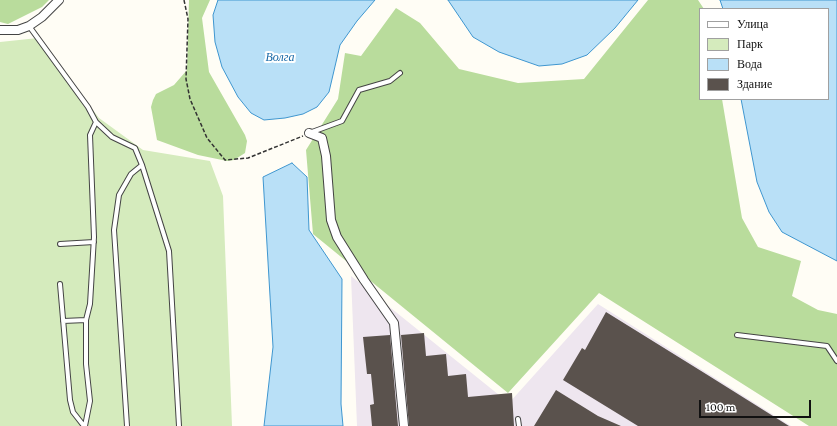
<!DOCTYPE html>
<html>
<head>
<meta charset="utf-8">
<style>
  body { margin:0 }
  #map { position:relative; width:837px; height:426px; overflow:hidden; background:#fffdf5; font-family:"Crimson Pro",serif }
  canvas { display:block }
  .legend { position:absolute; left:699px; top:8px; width:130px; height:92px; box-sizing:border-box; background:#fff; border:1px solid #a0a0a0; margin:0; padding:5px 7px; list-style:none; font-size:12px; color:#111 }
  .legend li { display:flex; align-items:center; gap:8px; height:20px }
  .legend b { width:20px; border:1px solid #a0a0a0 }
  .scale { position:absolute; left:699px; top:400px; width:112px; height:18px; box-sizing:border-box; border:2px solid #111; border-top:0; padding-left:5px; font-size:12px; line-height:14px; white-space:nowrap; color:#111; -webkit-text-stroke:3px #fff; paint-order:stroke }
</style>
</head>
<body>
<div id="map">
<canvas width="837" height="426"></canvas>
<ul class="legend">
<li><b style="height:5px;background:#fff"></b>Улица</li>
<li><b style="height:11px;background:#d5ebbd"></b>Парк</li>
<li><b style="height:11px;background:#b9e0f7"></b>Вода</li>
<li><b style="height:11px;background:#5a524d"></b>Здание</li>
</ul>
<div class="scale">100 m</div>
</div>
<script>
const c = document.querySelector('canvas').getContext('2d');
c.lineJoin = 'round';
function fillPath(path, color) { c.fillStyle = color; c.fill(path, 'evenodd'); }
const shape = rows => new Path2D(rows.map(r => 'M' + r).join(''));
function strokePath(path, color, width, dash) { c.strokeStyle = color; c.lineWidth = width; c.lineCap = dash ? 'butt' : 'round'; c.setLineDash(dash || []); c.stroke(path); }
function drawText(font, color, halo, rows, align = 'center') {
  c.font = font + ' "Crimson Pro",serif'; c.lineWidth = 4; c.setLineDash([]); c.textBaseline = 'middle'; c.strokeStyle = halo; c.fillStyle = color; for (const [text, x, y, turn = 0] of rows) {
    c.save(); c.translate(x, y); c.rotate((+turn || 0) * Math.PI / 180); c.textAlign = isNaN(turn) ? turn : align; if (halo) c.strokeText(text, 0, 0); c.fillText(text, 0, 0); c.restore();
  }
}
const industrial = shape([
  [351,276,509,403,598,304,791,426,357,426]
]);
const green = shape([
  [38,38,99,118,143,150,210,161,223,196,232,426,0,426,0,42]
]);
const forest = shape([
  [0,0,49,0,42,7,8,24,0,22],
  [189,0,210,0,202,18,209,72,245,135,247,141,245,153,234,160,227,161,198,155,157,140,151,107,153,100,156,94,174,85,187,70],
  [648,0,698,0,704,9,700,9,700,99,722,99,742,218,758,247,801,261,792,296,818,310,837,314,837,426,809,426,599,293,508,393,313,234,306,150,338,99,345,53,361,56,396,8,420,23,459,69,518,83,584,79]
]);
const water = shape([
  [218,0,375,0,357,21,340,45,329,92,317,107,303,114,285,118,264,120,251,113,238,97,222,67,215,42,213,15,218,0],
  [448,0,638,0,615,28,587,55,562,64,539,66,499,52,473,37,448,0],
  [720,0,837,0,837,261,782,232,769,212,757,182,741,99,828,99,828,9,723,9,720,0],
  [292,163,307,177,309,230,342,279,341,404,343,426,264,426,273,347,263,177,292,163]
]);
const building = shape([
  [606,312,706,374,789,426,638,426,563,380,582,348,585,350],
  [424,333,426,356,446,354,448,376,466,374,468,397,512,393,514,426,409,426,401,335],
  [390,335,398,426,372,426,370,405,374,404,371,374,367,374,363,337],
  [556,390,598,416,621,426,534,426]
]);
const path = shape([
  [184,0,188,19,186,79,190,99,207,138,225,160,248,158,303,136]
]);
const service = shape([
  [29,26,88,107,96,122,112,137,135,148,142,165,169,251,179,426],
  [312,132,342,121,359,90,390,81,400,73],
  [60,244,94,242],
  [60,284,70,400,73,412,84,426],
  [63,321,86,320],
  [737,335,827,346,837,361],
  [518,419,519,426],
  [85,426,90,401,86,364,86,320,90,304,94,237,90,135,96,122],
  [127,426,114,230,119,195,131,174,142,165]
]);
const minor = shape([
  [0,30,18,30,29,26,42,17,59,0],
  [309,133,322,138,326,156,331,220,337,237,364,280,394,323,404,426]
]);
const waterNames = [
  ["Волга",280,57]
];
fillPath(industrial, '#eee6ef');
fillPath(green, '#d5ebbd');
fillPath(forest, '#b9dc9c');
fillPath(water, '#b9e0f7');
strokePath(water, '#3f96cf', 1);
fillPath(building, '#5a524d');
strokePath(service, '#444', 6);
strokePath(minor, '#444', 10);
strokePath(path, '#333', 1.5, [4, 2]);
strokePath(service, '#fff', 4);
strokePath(minor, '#fff', 8);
drawText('italic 12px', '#1768a6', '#fff', waterNames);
</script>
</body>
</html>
